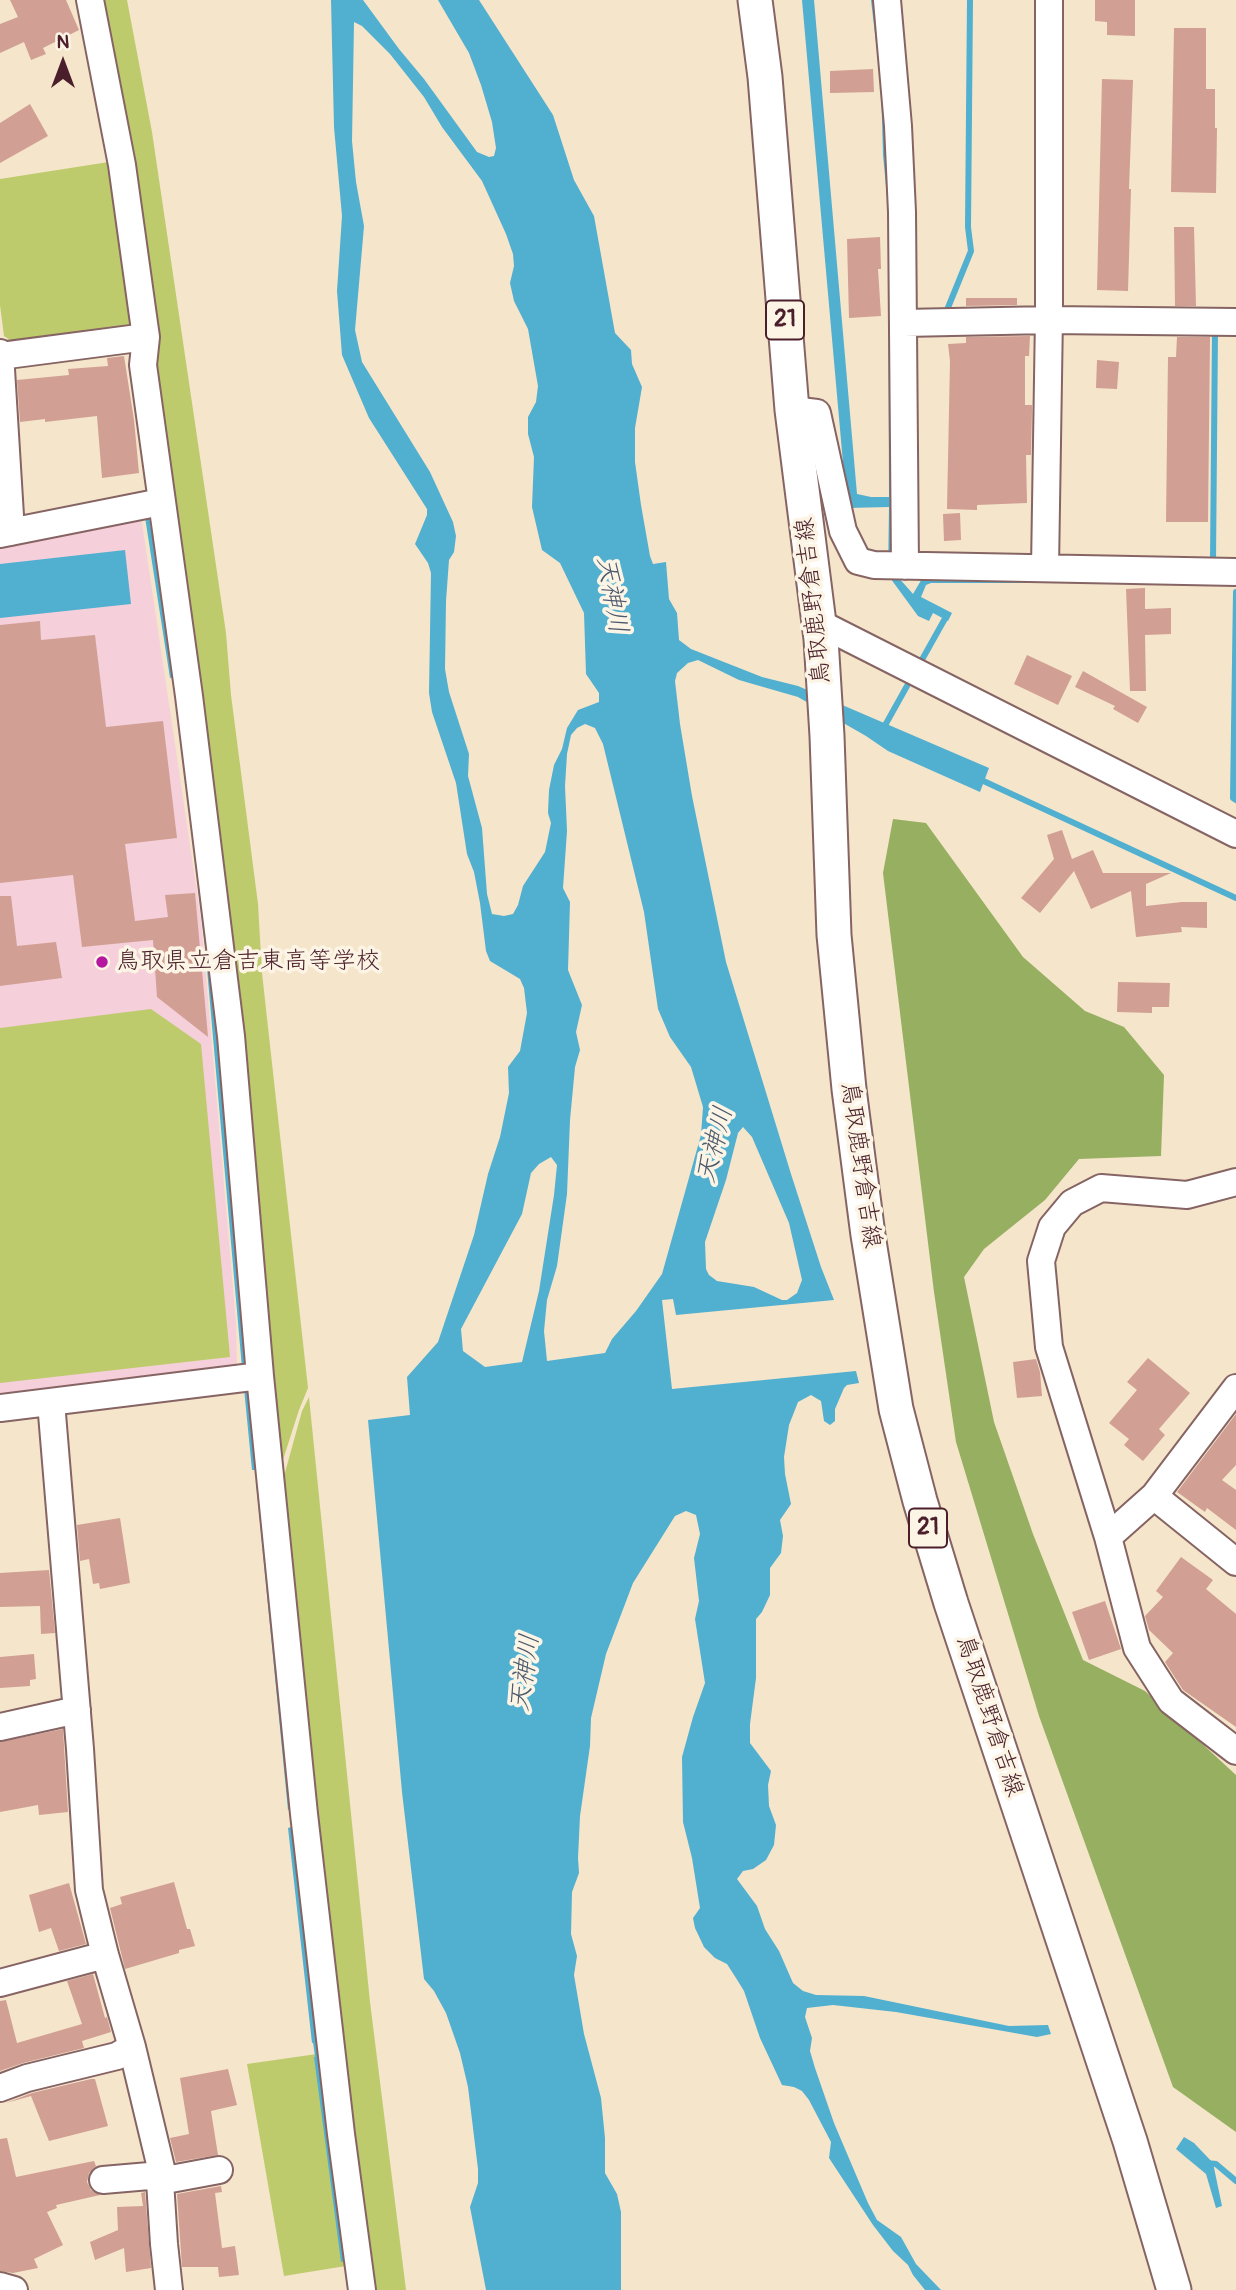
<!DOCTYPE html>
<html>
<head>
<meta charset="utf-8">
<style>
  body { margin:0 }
  #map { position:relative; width:1236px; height:2290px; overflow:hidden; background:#f5e5cb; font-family:Pangolin,sans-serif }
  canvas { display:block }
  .north { position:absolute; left:28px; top:28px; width:70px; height:70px; -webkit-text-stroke:5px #fcf5e5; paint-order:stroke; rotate:0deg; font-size:19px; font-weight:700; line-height:28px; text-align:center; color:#4a1f2b }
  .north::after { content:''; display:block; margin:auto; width:24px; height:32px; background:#4a1f2b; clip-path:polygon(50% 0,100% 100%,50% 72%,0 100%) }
</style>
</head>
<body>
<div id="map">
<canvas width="1236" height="2290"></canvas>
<div class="north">N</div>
</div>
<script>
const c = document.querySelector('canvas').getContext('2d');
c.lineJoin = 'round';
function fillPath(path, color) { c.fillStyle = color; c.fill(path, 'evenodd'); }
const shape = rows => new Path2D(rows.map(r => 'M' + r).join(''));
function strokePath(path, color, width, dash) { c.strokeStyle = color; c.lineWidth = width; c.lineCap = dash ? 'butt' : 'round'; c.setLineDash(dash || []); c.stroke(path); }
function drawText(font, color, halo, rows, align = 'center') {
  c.font = font + ' Pangolin,"Klee One",sans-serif'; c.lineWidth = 7; c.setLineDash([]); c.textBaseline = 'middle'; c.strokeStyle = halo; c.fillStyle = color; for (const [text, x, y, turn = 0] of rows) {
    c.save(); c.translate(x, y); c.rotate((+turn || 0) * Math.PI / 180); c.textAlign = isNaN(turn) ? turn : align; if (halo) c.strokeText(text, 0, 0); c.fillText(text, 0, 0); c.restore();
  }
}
const built = shape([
  [141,516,201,919,236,1324,237,1368,0,1398,0,543]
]);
const green = shape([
  [95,0,127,0,152,132,226,633,231,695,258,904,262,973,308,1388,299,1410,281,1466],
  [115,161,138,320,127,331,16,344,4,336,0,305,0,179],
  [151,1009,201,1044,230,1357,0,1383,0,1028],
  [309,1397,370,2002,406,2290,369,2290,281,1487,302,1411],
  [324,2053,352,2265,284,2276,247,2064]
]);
const forest = shape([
  [893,819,926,823,1023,957,1085,1011,1124,1027,1164,1075,1161,1156,1079,1159,1045,1200,984,1249,964,1277,994,1422,1033,1534,1083,1660,1145,1691,1236,1775,1236,2132,1173,2087,1039,1716,956,1442,934,1292,883,873]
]);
const water = shape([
  [331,0,363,0,399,49,424,79,477,152,489,157,494,156,496,148,492,122,481,85,469,53,438,0,479,0,553,115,574,180,594,216,615,333,631,350,632,364,642,387,635,428,635,462,641,505,650,556,653,564,666,562,669,599,677,613,679,640,691,649,762,677,798,686,989,768,980,792,888,751,866,736,798,697,739,680,698,660,688,663,677,673,675,681,680,724,692,796,726,962,791,1174,821,1267,834,1300,676,1315,673,1299,662,1300,672,1389,856,1371,859,1383,847,1385,844,1388,835,1409,835,1421,830,1425,824,1421,821,1401,811,1395,798,1402,789,1425,784,1457,785,1474,791,1504,780,1520,783,1536,781,1553,770,1568,770,1595,762,1612,756,1619,756,1678,750,1724,750,1743,771,1771,768,1785,769,1806,776,1825,774,1845,766,1860,753,1869,743,1871,737,1879,757,1906,765,1929,779,1951,793,1983,803,1991,816,1995,864,1996,1009,2026,1048,2025,1051,2034,1037,2037,896,2012,833,2005,807,2008,805,2017,812,2038,810,2051,815,2068,834,2123,868,2203,877,2220,901,2237,916,2264,941,2290,925,2290,913,2275,908,2265,893,2251,873,2225,829,2158,831,2142,809,2100,802,2091,794,2087,782,2085,760,2038,744,1991,736,1978,727,1964,715,1958,704,1947,695,1928,693,1918,700,1908,692,1858,683,1822,682,1757,693,1717,705,1683,695,1619,699,1601,694,1558,700,1534,696,1515,686,1511,675,1516,633,1583,606,1654,591,1718,590,1746,580,1816,578,1858,579,1873,572,1892,571,1934,577,1956,574,1975,584,2034,601,2098,605,2138,605,2173,617,2194,621,2212,621,2290,486,2290,470,2207,478,2183,478,2169,468,2087,460,2053,446,2013,434,1991,424,1979,402,1792,368,1420,410,1415,407,1377,438,1342,474,1235,488,1174,500,1137,509,1093,508,1067,520,1051,527,1013,524,988,520,979,490,961,486,951,480,903,474,872,467,854,456,783,432,712,429,693,431,573,428,563,415,544,427,515,427,509,369,418,342,355,337,291,342,216,334,127],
  [354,22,362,26,390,54,424,97,442,127,482,181,506,234,513,254,514,266,510,283,514,301,528,329,538,386,536,402,528,417,528,434,534,457,532,507,542,550,560,563,584,613,586,674,599,693,599,702,578,710,567,728,562,749,554,765,549,790,548,813,551,823,545,852,523,886,518,905,513,914,504,916,492,914,487,894,482,828,468,776,469,754,449,692,445,669,446,601,449,560,454,552,456,536,453,522,430,472,362,362,355,330,364,226,356,182,352,141],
  [585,724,595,728,603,744,644,912,658,1009,670,1037,691,1067,703,1107,701,1135,662,1274,636,1311,612,1339,605,1353,547,1361,544,1331,547,1300,557,1266,567,1194,570,1120,575,1067,580,1050,576,1032,582,1005,568,970,570,902,563,888,567,831,565,786,567,754,571,735,577,728],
  [743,1127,752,1137,789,1223,802,1280,797,1293,787,1300,782,1300,754,1287,717,1281,709,1275,706,1269,705,1242,726,1180,738,1133],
  [551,1157,557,1165,554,1195,539,1291,522,1362,485,1367,463,1351,461,1329,522,1214,531,1173,539,1164],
  [802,0,814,0,857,494,871,497,889,497,888,207,883,155,881,85,871,0,881,0,890,79,898,577,913,594,923,577,1031,576,1031,583,931,583,926,585,921,597,952,613,948,621,933,613,929,621,918,616,888,575,889,507,847,508],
  [149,516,175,677,170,678,145,517],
  [125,550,131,604,0,618,0,564],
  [205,887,259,1470,252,1470,242,1368,205,946,198,888],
  [262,1481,293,1808,288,1810,256,1482],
  [294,1826,318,2042,312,2043,288,1828],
  [321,2056,349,2260,341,2262,314,2057],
  [1184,2137,1194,2143,1213,2163,1222,2206,1216,2208,1206,2174,1176,2149]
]);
const stream = shape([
  [945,315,971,251,968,227,970,0],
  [1213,561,1215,330],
  [1236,592,1233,798,1236,800],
  [919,665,947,615,945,615],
  [883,729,912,677],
  [977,778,1236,898],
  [315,2035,319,2063],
  [1206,2163,1216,2164,1236,2181]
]);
const building = shape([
  [10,0,66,0,79,30,43,48,46,54,31,60,24,42,0,53,0,24,18,17],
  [1095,0,1135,0,1135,36,1107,35,1107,22,1095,21],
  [1174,28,1206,28,1206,89,1215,89,1215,128,1217,128,1216,193,1171,192],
  [873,69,874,92,830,93,830,71],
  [1102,79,1133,80,1129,189,1131,189,1128,291,1097,290],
  [30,104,48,136,0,163,0,123],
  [1174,227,1194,227,1196,306,1175,306],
  [880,237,881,269,878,269,881,316,849,318,847,239],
  [966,298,1017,298,1017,305,966,306],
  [1030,336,1029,356,1025,356,1025,405,1032,405,1032,410,1031,455,1026,455,1027,503,977,505,977,510,947,509,950,361,948,344,966,343,966,337],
  [1177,337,1210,337,1208,522,1166,522,1168,357,1176,357],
  [124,356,134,420,139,473,102,478,97,416,45,422,45,419,20,422,17,380,69,375,68,369,108,366,107,358],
  [1097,360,1119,362,1117,389,1096,388],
  [960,513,961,540,944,541,943,514],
  [1145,588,1145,609,1171,608,1171,634,1145,635,1146,691,1130,691,1126,589],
  [40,621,41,640,95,635,106,727,163,721,177,838,125,844,135,921,168,917,165,895,195,893,208,1037,157,997,153,940,82,947,73,875,0,883,0,625],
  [1027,655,1072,676,1058,705,1014,684],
  [1083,671,1147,707,1138,723,1113,709,1115,706,1075,687],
  [1062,830,1072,859,1093,850,1103,873,1171,873,1146,884,1146,906,1182,902,1207,902,1207,928,1181,927,1182,932,1136,937,1131,891,1091,909,1074,871,1040,913,1021,898,1054,859,1047,835],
  [0,896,11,896,17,946,56,942,62,978,0,986],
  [1118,982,1170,983,1169,1007,1152,1007,1152,1013,1117,1012],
  [1148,1358,1190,1393,1159,1429,1165,1435,1143,1461,1124,1445,1129,1439,1109,1423,1137,1390,1127,1382],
  [1036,1359,1040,1372,1042,1396,1017,1398,1013,1362],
  [1236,1414,1236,1465,1222,1480,1236,1490,1236,1530,1207,1508,1205,1512,1177,1492],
  [120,1518,130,1583,100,1589,99,1583,93,1584,89,1559,80,1561,77,1525],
  [1181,1557,1213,1580,1206,1589,1236,1614,1236,1727,1183,1690,1165,1662,1173,1653,1149,1630,1145,1616,1163,1597,1156,1591],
  [49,1570,55,1633,41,1634,40,1606,0,1607,0,1573],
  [1105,1601,1121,1649,1089,1660,1072,1612],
  [34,1654,36,1679,30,1680,30,1686,0,1688,0,1657],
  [63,1729,68,1812,39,1815,38,1805,0,1812,0,1742],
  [174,1882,187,1929,190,1929,195,1946,179,1950,179,1953,125,1969,110,1908,122,1904,120,1897],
  [69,1883,86,1944,59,1951,51,1928,39,1932,29,1895],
  [93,1974,105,2018,107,2017,111,2032,82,2041,84,2048,23,2063,0,2071,0,2001,6,2000,17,2043,82,2024,67,1981],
  [228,2069,237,2105,211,2111,218,2155,176,2162,170,2138,189,2134,180,2078],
  [91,2079,95,2079,108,2126,49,2141,31,2096,6,2103,32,2093],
  [7,2138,16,2177,94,2161,96,2166,89,2173,87,2182,91,2190,100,2195,56,2205,57,2208,47,2212,63,2245,34,2259,38,2268,13,2273,0,2271,0,2139],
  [221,2186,222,2192,215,2193,222,2248,235,2246,239,2275,219,2277,218,2267,182,2267,177,2194],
  [145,2192,151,2268,126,2272,124,2248,95,2260,90,2242,118,2230,117,2207,143,2206,141,2193]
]);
const minor = shape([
  [90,0,122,165,142,309,146,337,143,365,189,696,231,1036,260,1376,304,1814,341,2134,362,2290],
  [887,0,898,126,902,212,905,566],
  [904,323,1049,320,1236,322],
  [0,353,11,532],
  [0,356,146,337],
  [792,410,817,413,843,531,858,561,874,565,1236,572],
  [0,534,161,502],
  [1045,568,1049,316,1049,0],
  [819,623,1236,834],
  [1236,1182,1187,1195,1101,1188,1072,1203,1052,1227,1041,1261,1049,1347,1108,1537,1137,1648,1171,1701,1236,1751],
  [51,1402,80,1749,89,1890,105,1955,132,2047,162,2172,160,2181,164,2244,169,2290],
  [0,1408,260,1376],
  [1154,1496,1236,1562],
  [1108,1537,1154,1496,1236,1388],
  [0,1727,77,1710],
  [0,1983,105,1955],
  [0,2088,27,2078,117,2056,132,2047],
  [103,2180,161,2175],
  [160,2181,219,2170],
  [0,2286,14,2290]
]);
const major = shape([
  [755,0,765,77,792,410,821,639,827,736,834,935,849,1089,868,1235,896,1409,920,1501,951,1603,1130,2141,1174,2290]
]);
const markers = [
  [102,962,7,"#b5179e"]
];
const shields = [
  [785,320,38],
  [928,1528,38]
];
const shieldNames = [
  ["21",785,320],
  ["21",928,1528]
];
const streetNames = [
  ["鳥取鹿野倉吉線",814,601,-96],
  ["鳥取鹿野倉吉線",860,1165,82],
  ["鳥取鹿野倉吉線",989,1716,72]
];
const poiNames = [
  ["鳥取県立倉吉東高等学校",116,962]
];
const waterNames = [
  ["天神川",611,595,80],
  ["天神川",716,1145,-76],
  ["天神川",526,1673,-82]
];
fillPath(built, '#f5cfd9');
fillPath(green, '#becb6c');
fillPath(forest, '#96af60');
fillPath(water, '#51afd0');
strokePath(stream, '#51afd0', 6);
fillPath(building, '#d19f94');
strokePath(minor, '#866463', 30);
strokePath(major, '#866463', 37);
strokePath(minor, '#fff', 26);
strokePath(major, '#fff', 33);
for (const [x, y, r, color] of markers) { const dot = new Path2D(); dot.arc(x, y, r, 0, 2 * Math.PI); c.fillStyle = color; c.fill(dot); strokePath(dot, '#fcf5e5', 2.5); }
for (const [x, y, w] of shields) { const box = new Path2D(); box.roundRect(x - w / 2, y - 19.5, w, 39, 5); c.fillStyle = '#fcf5e5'; c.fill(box); strokePath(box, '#4a1f2b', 2); }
drawText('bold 23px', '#4a1f2b', null, shieldNames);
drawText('24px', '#4a1f2b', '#fcf5e5', streetNames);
drawText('24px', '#4a1f2b', '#fcf5e5', poiNames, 'left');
drawText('italic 26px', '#4d596d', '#fcf5e5', waterNames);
</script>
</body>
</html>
